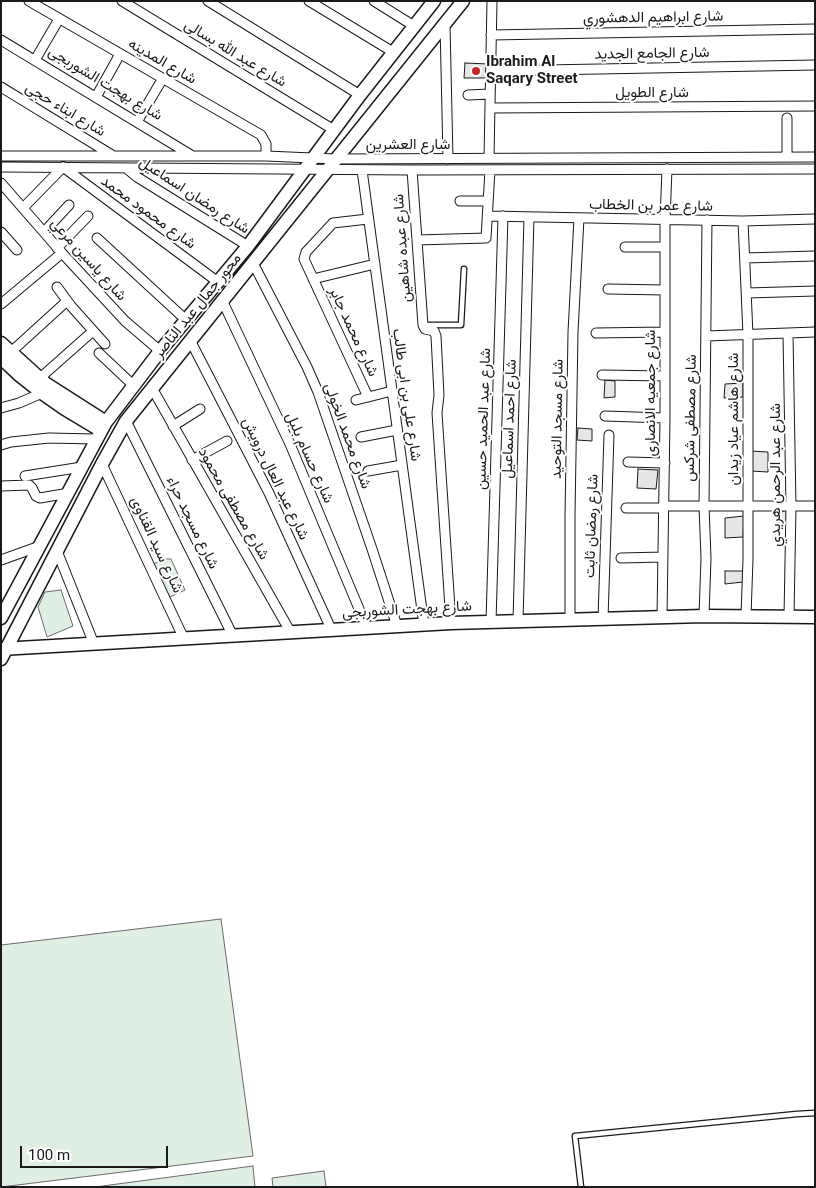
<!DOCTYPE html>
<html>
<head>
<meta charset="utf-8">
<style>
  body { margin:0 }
  #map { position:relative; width:816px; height:1188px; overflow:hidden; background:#fff; font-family:Roboto,sans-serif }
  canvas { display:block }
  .frame { position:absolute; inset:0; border:2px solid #1a1a1a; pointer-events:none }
  .scale { position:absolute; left:20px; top:1146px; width:148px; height:22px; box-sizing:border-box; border:2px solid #1a1a1a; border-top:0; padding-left:6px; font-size:15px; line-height:18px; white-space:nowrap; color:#1a1a1a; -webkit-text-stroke:4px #fff; paint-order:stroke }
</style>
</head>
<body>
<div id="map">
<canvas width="816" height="1188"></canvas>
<div class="frame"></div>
<div class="scale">100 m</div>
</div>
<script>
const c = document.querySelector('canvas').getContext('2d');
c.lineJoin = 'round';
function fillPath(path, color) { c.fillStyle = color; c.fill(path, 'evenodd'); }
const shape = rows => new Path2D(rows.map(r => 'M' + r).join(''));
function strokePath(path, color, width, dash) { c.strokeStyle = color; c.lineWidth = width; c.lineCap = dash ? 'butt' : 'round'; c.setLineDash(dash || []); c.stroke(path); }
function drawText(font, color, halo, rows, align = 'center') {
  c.font = font + ' Roboto,Vazirmatn,sans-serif'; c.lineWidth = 4; c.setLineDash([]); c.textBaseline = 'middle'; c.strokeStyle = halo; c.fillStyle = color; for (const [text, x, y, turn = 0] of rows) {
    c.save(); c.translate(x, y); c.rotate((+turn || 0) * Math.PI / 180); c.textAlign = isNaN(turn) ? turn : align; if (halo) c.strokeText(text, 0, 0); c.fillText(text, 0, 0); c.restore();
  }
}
const green = shape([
  [163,559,171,559,185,590,170,597,150,566,163,559],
  [61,590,73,626,47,637,38,607,45,592,61,590],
  [221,919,253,1156,1,1187,1,945,221,919],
  [253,1166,255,1187,95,1187,253,1166],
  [324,1171,326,1187,273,1187,272,1178,324,1171]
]);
const building = shape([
  [465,63,488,64,487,78,464,78,465,63],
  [605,380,615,381,615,397,604,398,605,380],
  [743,383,743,397,724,398,725,384,743,383],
  [578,428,592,429,592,441,577,440,578,428],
  [751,451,768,452,768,472,751,471,751,451],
  [638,469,658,470,656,489,637,488,638,469],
  [787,510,788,529,779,528,779,512,787,510],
  [744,516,743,537,725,538,725,518,744,516],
  [725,571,744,571,743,582,725,584,725,571]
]);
const lane = shape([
  [424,325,461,325,464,269],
  [581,1187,575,1136,797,1114,815,1113]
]);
const street = shape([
  [29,1,261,135,266,144,266,156],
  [122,1,334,130],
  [208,1,360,95],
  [309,1,393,52],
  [374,1,414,26],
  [445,24,448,159],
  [491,35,815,29],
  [1,40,191,155],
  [35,60,59,19],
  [491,71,815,65],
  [1,87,112,155],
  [468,95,490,94],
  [96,97,120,54],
  [490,108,815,106],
  [137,122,163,78],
  [1,156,266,156,335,159,815,157],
  [787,157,787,118],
  [489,158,492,1],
  [1,167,412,170,815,169],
  [126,168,137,177,248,246],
  [362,170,424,625],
  [412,170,423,325,425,329,434,331,436,336,439,395,437,413,451,623],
  [1,183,62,253,125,321,160,351],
  [460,201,488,201],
  [23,208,63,167,218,282],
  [488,216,743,221,815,219],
  [743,221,748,335,748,559,746,616],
  [1,232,17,250],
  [44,232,69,205],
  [97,238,186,320],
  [417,240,486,238,490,170],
  [625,247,665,247],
  [57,248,88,216],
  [745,258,815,256],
  [253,263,307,367,318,392,372,549,397,626],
  [313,279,375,264],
  [57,287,71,306,105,344],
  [608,289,665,290],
  [747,293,815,291],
  [222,300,290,444,367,628],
  [1,304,62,253],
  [596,333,664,332],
  [788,334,791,506,789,617],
  [706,336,815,332],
  [190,340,269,493,332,631],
  [11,352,67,301],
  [99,353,133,385],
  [602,375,665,376],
  [40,378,93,331],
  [152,388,291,633],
  [368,397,304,259,306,252,333,223,368,219],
  [356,400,392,391],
  [1,408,19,403,42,393],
  [605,416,665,418],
  [126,421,233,636],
  [173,426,200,409],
  [361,437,397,430],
  [1,445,11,442,49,438,95,439],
  [192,460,227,441],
  [628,462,665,463],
  [102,464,184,639],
  [368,471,402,465],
  [25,476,82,467],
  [1,486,29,485,32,488,36,496,40,498,69,493],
  [664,506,815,506],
  [626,508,664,508],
  [57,551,94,644],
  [621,558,663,557],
  [1,560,40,546],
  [704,616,706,558,704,506,707,220],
  [662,617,665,418,665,220,667,169],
  [603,619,609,435],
  [570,620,570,516,573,332,579,218],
  [518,621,529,217],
  [491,622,503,216]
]);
const secondary = shape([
  [1,343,45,383,106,422],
  [1,358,18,374,42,393,65,409,100,430],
  [1,618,106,422,160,351,248,246,360,95,434,1],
  [1,649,451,623,704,616,815,617],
  [1,659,102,464,126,421,463,1]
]);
const markers = [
  [476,71,5,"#c62828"]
];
const streetNames = [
  ["شارع ابراهيم الدهشوري",653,18,-1],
  ["شارع عبد الله بسالى",235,54,31],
  ["شارع الجامع الجديد",652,54,-1],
  ["شارع المدينه",162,62,30],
  ["شارع بهجت الشوربجى",105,84,31],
  ["شارع الطويل",652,93],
  ["شارع ابناء حجى",65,110,31],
  ["شارع العشرين",408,145],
  ["شارع رمضان اسماعيل",194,196,33],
  ["شارع عمر بن الخطاب",651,206,1],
  ["شارع محمود محمد",148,213,36],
  ["شارع عبده شاهين",403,248,-94],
  ["شارع ياسين مرعي",88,260,48],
  ["محور جمال عبد الناصر",198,306,-51],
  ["شارع محمد جابر",353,332,65],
  ["شارع جمعيه الانصارى",651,393,-90],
  ["شارع على بن ابى طالب",406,395,82],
  ["شارع مصطفى شركس",691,418,-89],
  ["شارع عبد الحميد حسين",484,419,-88],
  ["شارع احمد اسماعيل",510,419,-88],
  ["شارع مسجد التوحيد",558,419,-89],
  ["شارع هاشم عياد زيدان",734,419,-90],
  ["شارع محمد الخولى",347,436,70],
  ["شارع حسام بلبل",309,458,66],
  ["شارع عبد الرحمن هريدي",776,475,-90],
  ["شارع عبد العال درويش",275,479,64],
  ["شارع مصطفى محمود",233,504,60],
  ["شارع مسجد حراء",192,523,64],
  ["شارع رمضان ثابت",592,526,-88],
  ["شارع سيد القناوى",156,545,65],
  ["شارع بهجت الشوربجى",407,610,-3]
];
const poiNames = [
  ["Ibrahim Al",486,62],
  ["Saqary Street",486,79]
];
fillPath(green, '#e0efe3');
strokePath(green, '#6a6a6a', 1);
fillPath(building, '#e6e6e6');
strokePath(building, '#1a1a1a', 1);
strokePath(lane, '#1a1a1a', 7);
strokePath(street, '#1a1a1a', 11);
strokePath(secondary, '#1a1a1a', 15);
strokePath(lane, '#fff', 4.5);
strokePath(street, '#fff', 9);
strokePath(secondary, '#fff', 12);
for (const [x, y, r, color] of markers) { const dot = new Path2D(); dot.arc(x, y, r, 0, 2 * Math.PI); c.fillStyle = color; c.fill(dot); strokePath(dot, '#fff', 2); }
drawText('15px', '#1a1a1a', '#fff', streetNames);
drawText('bold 15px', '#1a1a1a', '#fff', poiNames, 'left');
</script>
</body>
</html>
